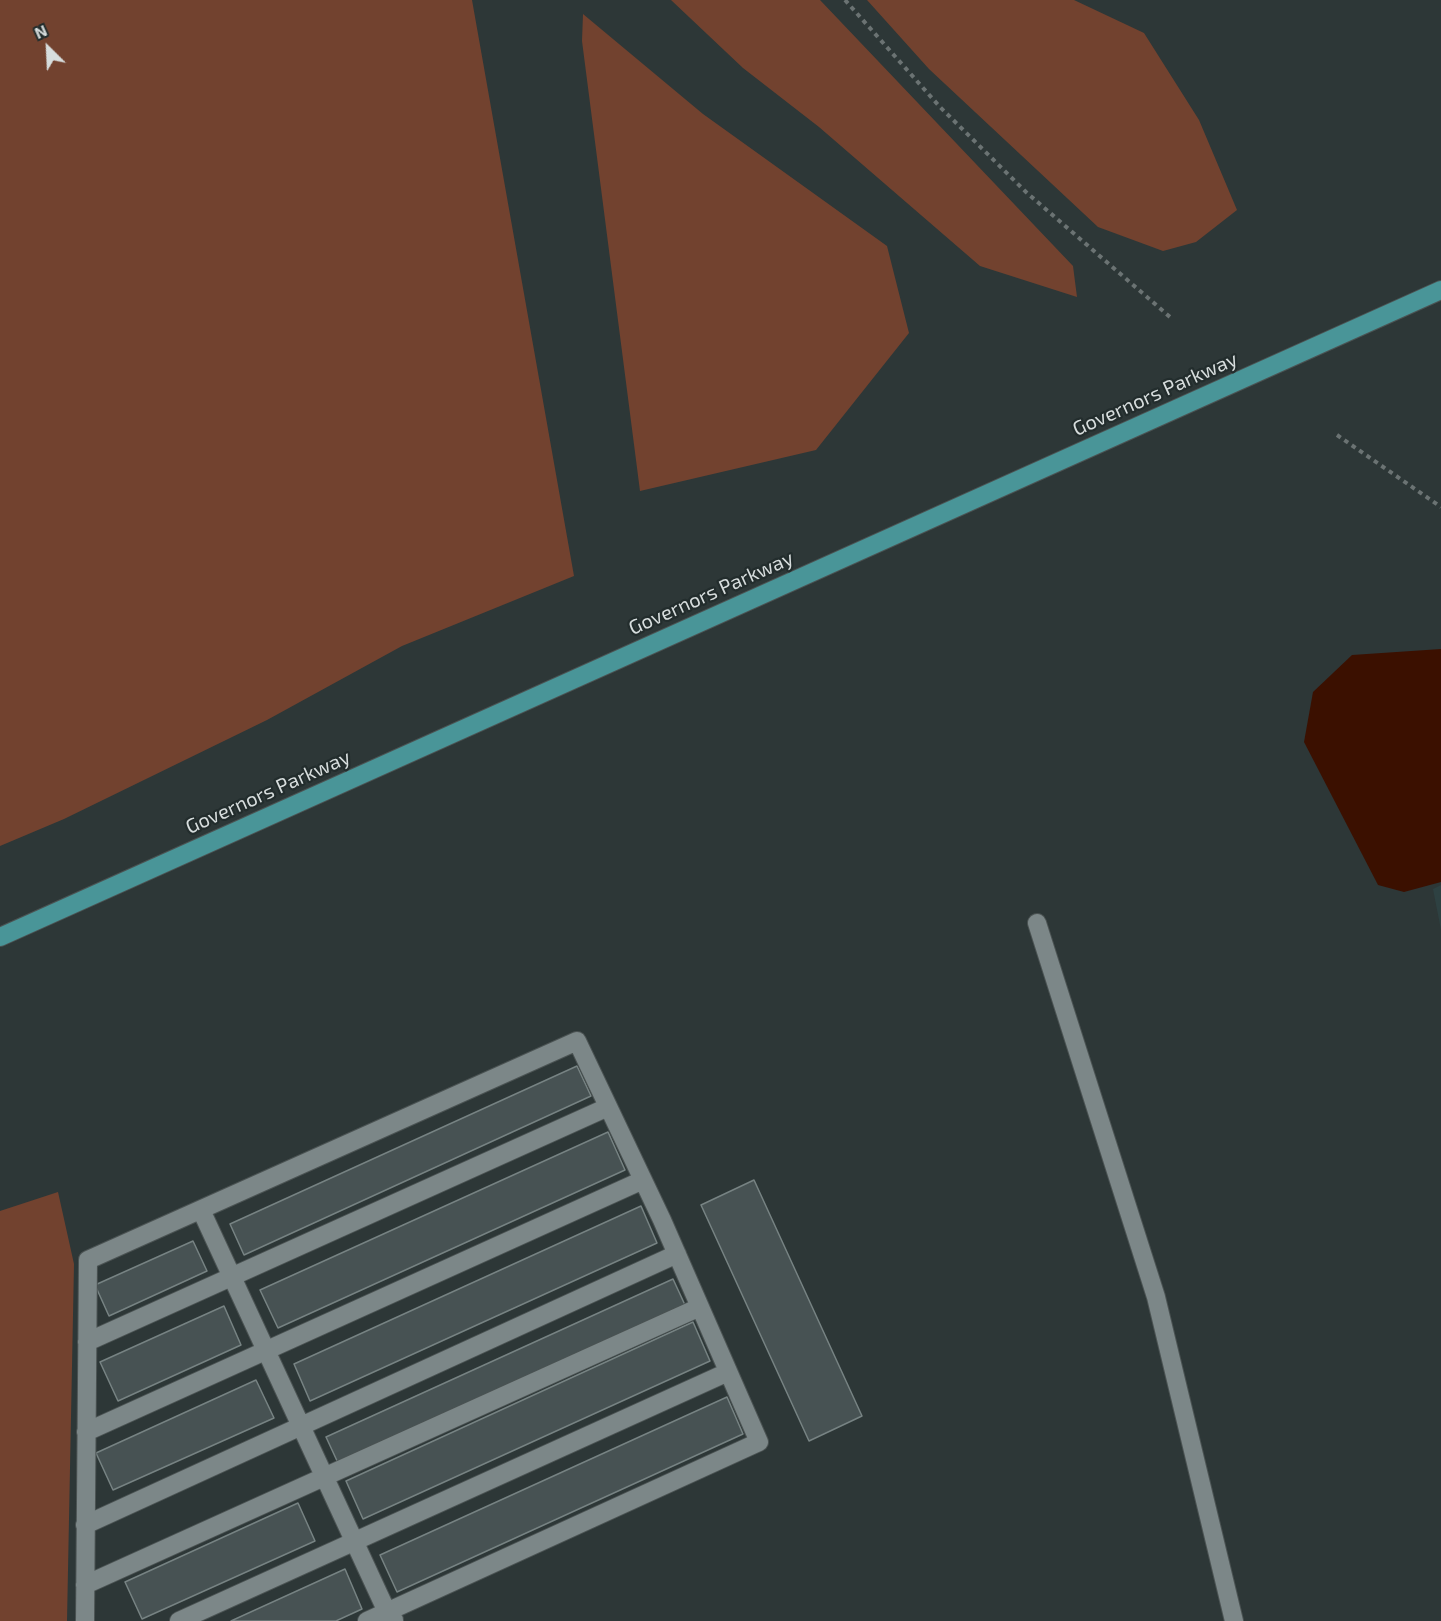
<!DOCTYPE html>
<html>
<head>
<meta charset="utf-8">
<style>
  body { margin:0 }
  #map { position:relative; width:1441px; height:1621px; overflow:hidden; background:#2d3737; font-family:"Exo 2",sans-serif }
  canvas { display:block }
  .north { position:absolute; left:18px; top:18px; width:60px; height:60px; -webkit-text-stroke:4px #232d2d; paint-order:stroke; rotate:336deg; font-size:16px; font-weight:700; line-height:24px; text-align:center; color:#d7dddd }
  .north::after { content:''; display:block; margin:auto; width:21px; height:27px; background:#d7dddd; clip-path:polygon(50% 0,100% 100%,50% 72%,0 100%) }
</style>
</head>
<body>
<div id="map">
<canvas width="1441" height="1621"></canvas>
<div class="north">N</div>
</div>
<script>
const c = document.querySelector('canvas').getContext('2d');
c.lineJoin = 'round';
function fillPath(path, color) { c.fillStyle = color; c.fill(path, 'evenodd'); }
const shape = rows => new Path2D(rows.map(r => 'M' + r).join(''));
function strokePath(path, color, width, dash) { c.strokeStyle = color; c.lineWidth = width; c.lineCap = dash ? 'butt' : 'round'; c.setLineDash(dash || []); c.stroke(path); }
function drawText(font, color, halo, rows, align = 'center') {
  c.font = font + ' "Exo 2",sans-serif'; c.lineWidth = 4.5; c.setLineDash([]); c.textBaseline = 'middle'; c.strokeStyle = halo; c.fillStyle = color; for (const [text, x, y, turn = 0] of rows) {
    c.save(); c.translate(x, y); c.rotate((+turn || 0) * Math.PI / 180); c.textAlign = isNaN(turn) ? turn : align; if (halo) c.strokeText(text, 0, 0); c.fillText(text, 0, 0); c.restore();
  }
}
const built = shape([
  [1441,885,1441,930,1433,889]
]);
const green = shape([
  [0,0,472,0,574,576,402,646,267,720,64,819,0,846],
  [671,0,820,0,1073,266,1077,297,980,266,819,127,743,68],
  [867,0,1074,0,1144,33,1199,120,1237,210,1196,242,1163,251,1098,227,929,69],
  [583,14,703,114,887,246,909,333,816,450,640,491,582,41],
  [58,1192,74,1264,67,1621,0,1621,0,1211]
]);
const water = shape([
  [1441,649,1441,882,1404,892,1378,885,1304,742,1313,692,1352,655]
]);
const building = shape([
  [577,1066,591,1096,244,1255,230,1224,577,1066],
  [608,1132,625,1170,278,1328,260,1290,608,1132],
  [754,1180,862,1416,809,1441,701,1205,754,1180],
  [641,1206,657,1243,310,1401,294,1364,641,1206],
  [193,1241,207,1271,109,1316,95,1285,193,1241],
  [673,1279,685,1305,338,1463,326,1437,673,1279],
  [224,1306,241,1345,118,1401,100,1362,224,1306],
  [693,1322,710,1361,363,1519,346,1481,693,1322],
  [256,1380,274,1418,113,1490,96,1453,256,1380],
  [727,1397,743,1434,397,1592,380,1555,727,1397],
  [298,1503,315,1541,142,1619,125,1582,298,1503],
  [345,1569,362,1609,336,1621,231,1621,345,1569]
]);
const path = shape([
  [845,0,940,107,1026,192,1170,317],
  [1337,435,1441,507]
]);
const minor = shape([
  [1037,923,1156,1297,1234,1621],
  [201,1210,387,1612,394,1620],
  [87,1342,608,1107],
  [86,1432,643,1180],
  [85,1525,677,1254],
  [85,1585,700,1307],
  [85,1621,88,1260,577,1041,662,1220,759,1442,367,1621],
  [179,1621,728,1372]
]);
const major = shape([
  [0,937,1441,290]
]);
const streetNames = [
  ["Governors Parkway",1155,394,-24],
  ["Governors Parkway",711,593,-24],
  ["Governors Parkway",268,792,-24]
];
fillPath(built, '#2e4142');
fillPath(green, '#72422f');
fillPath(water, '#3b1000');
fillPath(building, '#475253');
strokePath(building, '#778383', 1.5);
strokePath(minor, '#4b5353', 20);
strokePath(major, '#4b5353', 20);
strokePath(path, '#6b7373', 4, [4.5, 4.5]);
strokePath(minor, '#7c8788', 18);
strokePath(major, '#499598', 18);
drawText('20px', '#d7dddd', '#232d2d', streetNames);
</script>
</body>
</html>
